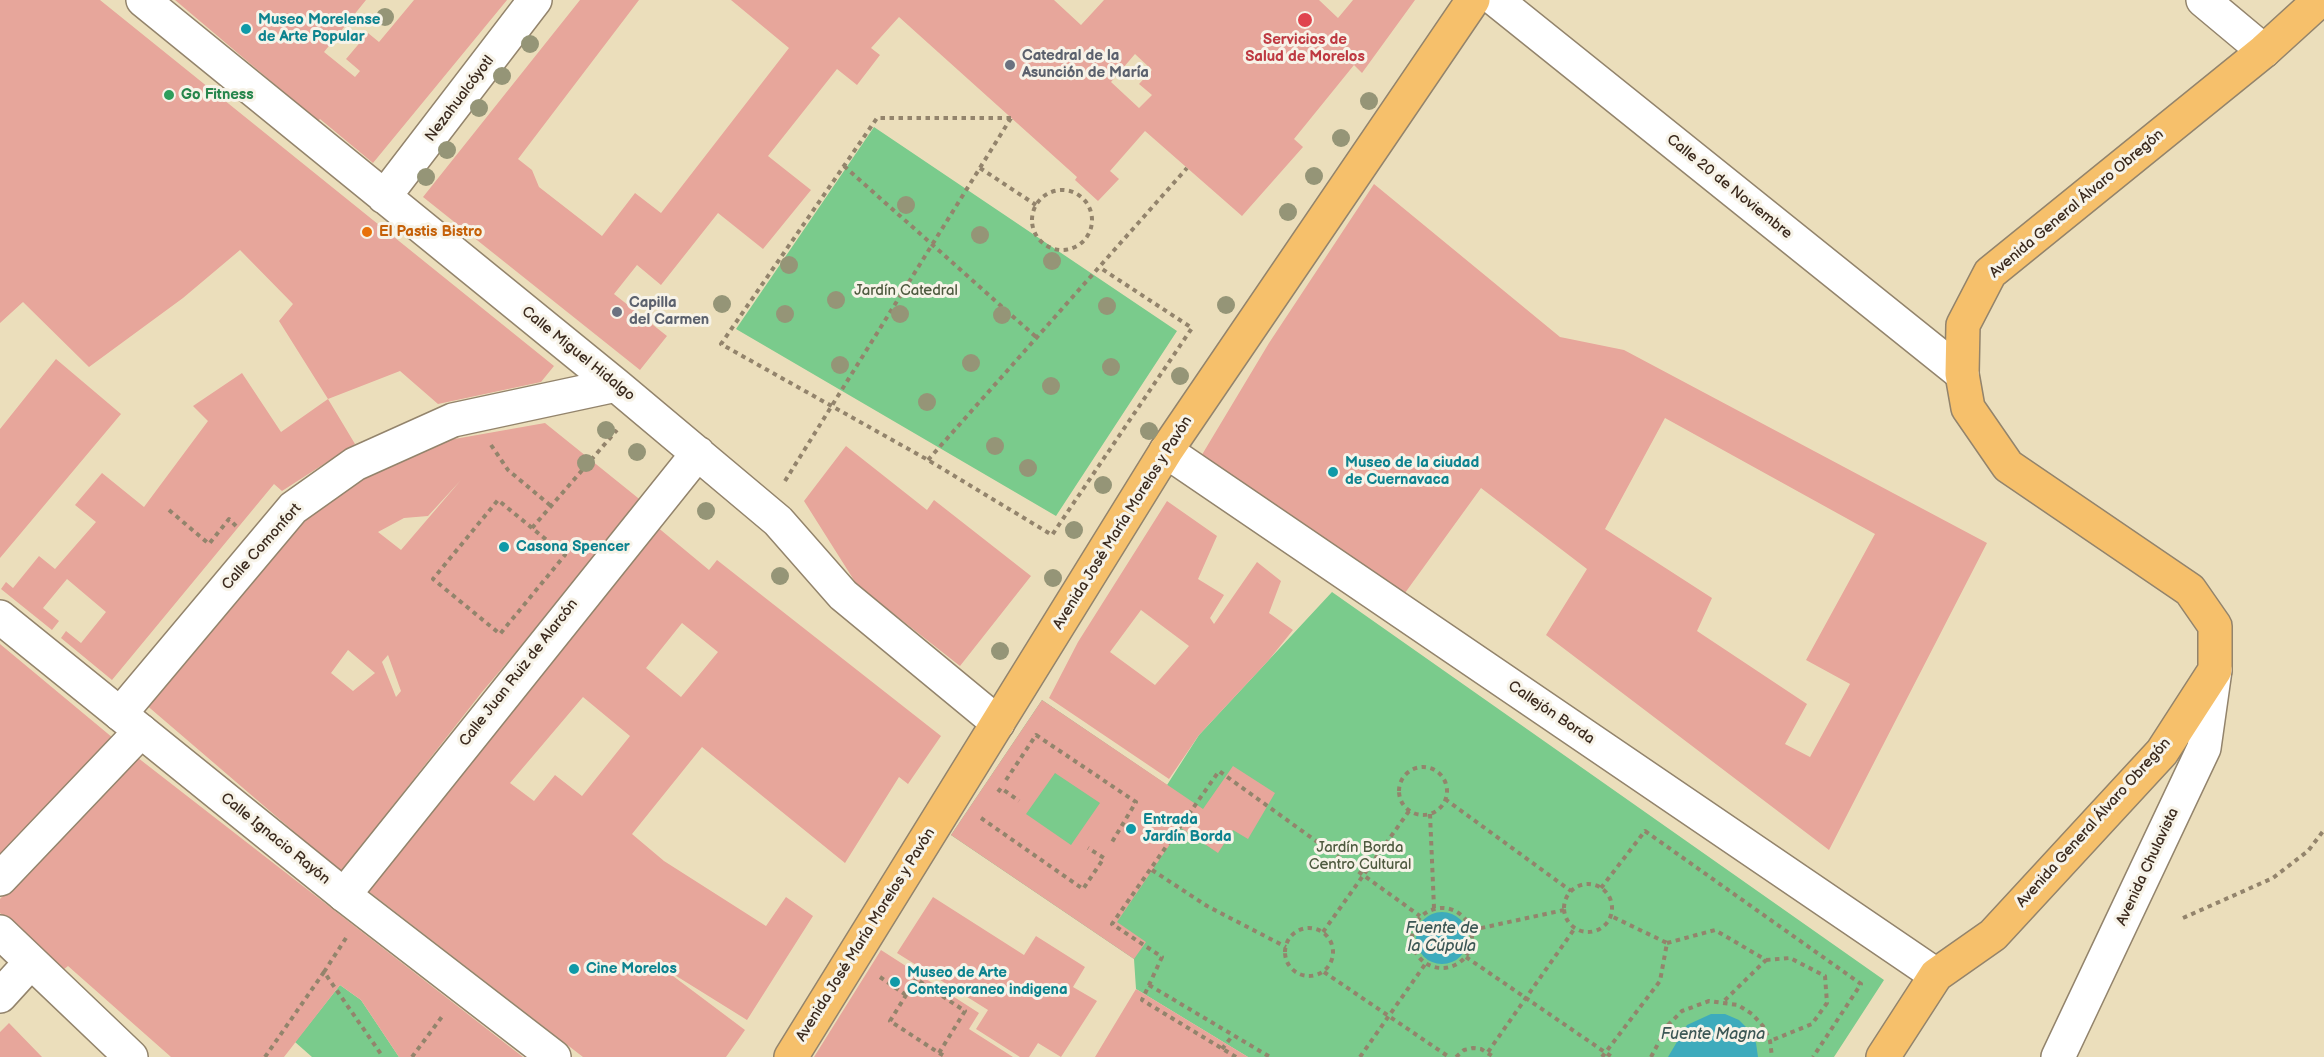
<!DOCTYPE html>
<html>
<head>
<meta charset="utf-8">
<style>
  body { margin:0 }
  canvas { display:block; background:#ebdebb }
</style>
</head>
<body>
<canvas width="2324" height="1057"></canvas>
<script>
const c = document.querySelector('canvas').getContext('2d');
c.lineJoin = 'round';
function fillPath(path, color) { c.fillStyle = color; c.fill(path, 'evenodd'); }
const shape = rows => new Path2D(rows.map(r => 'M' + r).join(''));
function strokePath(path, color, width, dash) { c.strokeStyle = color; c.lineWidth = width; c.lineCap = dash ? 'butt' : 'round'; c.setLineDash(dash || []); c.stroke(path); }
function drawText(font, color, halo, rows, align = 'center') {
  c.font = font + ' "Balsamiq Sans",sans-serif'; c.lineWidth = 6; c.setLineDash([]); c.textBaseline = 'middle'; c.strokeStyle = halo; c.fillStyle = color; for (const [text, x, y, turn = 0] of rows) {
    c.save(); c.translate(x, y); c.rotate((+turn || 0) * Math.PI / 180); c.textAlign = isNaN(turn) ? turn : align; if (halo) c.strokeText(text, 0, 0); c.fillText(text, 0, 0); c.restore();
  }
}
const green = shape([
  [874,127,1177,331,1056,516,736,329],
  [1332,592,1884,980,1834,1057,1248,1057,1136,989,1134,959,951,835,1042,700,1167,785,1199,735],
  [340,985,361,1000,399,1057,312,1057,295,1042]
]);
const water = shape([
  '1416 938a26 26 0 1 1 52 0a26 26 0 1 1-52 0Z',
  [1711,1014,1725,1014,1739,1020,1749,1030,1756,1043,1758,1057,1668,1057,1687,1025]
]);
const building = shape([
  [0,0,100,0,554,366,541,382,438,404,400,371,328,399,279,321,293,304,240,250,183,298,89,367,23,302,0,323],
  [175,0,366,0,324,52,355,77,360,71,346,59,368,33,379,42,414,0,507,0,373,163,320,119,318,121],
  [580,0,639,0,518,159,532,170,539,187,602,236,635,193,661,213,789,48,731,0,1054,0,1081,25,1104,0,1319,0,1338,18,1353,0,1415,0,1362,73,1354,65,1294,139,1303,147,1242,216,1145,131,1110,171,1119,179,1098,201,1075,180,1077,177,899,17,871,48,880,55,857,85,837,69,768,156,811,190,763,249,718,213,661,285,637,265,614,294,667,336,640,370,423,197],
  [1135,54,1152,70,1139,84,1152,95,1139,108,1111,82],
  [1374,184,1560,337,1624,350,1987,543,1829,850,1546,635,1587,569,1481,488,1397,604,1197,463,1269,343],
  [1665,418,1875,534,1806,660,1850,684,1810,757,1785,744,1807,704,1697,631,1712,598,1605,529],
  [56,359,121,414,0,558,0,429],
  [242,373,281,432,328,399,355,444,282,491,274,484,112,680,61,638,66,631,81,643,106,612,67,579,43,608,59,621,52,630,1,589,6,582,13,588,39,556,55,569,96,522,75,505,102,473,144,507,208,421,193,406],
  [545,423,643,502,482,692,341,872,144,703,286,531,375,470,432,443],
  [461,480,401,550,378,532,404,518,428,516],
  [348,650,375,673,353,691,331,673],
  [388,655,401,691,396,697,382,662],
  [846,446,927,510,934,500,1031,576,960,666,857,585,804,501],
  [1167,501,1217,536,1198,579,1224,595,1210,618,1214,624,1257,562,1281,581,1269,613,1293,630,1268,661,1199,735,1169,779,1049,698,1078,642],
  [1141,610,1189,646,1155,685,1110,652],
  [650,521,709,570,717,560,941,736,908,784,899,777,845,863,702,747,632,834,664,861,766,926,786,897,813,916,747,1020,657,964,745,1030,726,1057,583,1057,363,887],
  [682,623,718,652,681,697,646,668],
  [583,697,630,736,582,796,555,775,534,801,510,783],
  [0,644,113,738,0,857],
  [1042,700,1203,809,1233,766,1275,793,1248,839,1233,830,1218,853,1181,828,1117,922,1146,942,1134,959,951,835],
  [1055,773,1100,803,1071,845,1026,814],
  [133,754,523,1057,399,1057,361,1000,340,985,284,1057,171,1057,68,966,63,970,0,913,0,899],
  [933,897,1024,955,1036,936,1085,967,1073,987,1097,1001,1061,1057,1038,1043,1029,1057,1020,1057,976,1029,988,1010,897,953],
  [881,950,979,1013,969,1029,1013,1057,814,1057],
  [1136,989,1248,1057,1095,1057],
  [9,1023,42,1057,0,1057,0,1032]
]);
const path = shape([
  [1011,118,877,118,721,344,928,460,1052,535,1192,328,1099,267],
  [844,166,1036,337],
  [980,168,1036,205],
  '1032 220a30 30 0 1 1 60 0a30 30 0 1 1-60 0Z',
  [491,445,508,470,551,506],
  [928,460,1187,168],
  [785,481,1011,118],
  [169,510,209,544,229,519,236,526],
  [532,528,498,500,433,579,500,634,565,555,532,528,617,430],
  '1399 791a24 24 0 1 1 48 0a24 24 0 1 1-48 0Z',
  [1006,780,1036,735,1136,802,1112,842],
  [998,792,1001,788,1019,801],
  [1445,799,1571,891],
  [1430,814,1434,908],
  [981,818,1083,889,1104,858,1088,848],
  [1152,870,1207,906,1286,947],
  '1564 908a24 24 0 1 1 48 0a24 24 0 1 1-48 0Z',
  [1601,888,1645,831,1861,984,1813,1057],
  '1412 938a30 30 0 1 1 60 0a30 30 0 1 1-60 0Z',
  [2183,918,2273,878,2308,851,2324,830],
  '1285 952a24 24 0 1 1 48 0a24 24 0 1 1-48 0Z',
  [1472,930,1564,910],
  [1323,932,1409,811],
  [1667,943,1715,930,1766,960,1724,1001],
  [1466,957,1612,1057],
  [1766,960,1790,958,1825,976,1827,1003,1812,1024,1770,1041],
  [324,972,346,938],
  [1324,972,1449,1057],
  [880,977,906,995],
  [1149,985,1270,1057],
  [1222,1049,1233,1035],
  [1488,1052,1575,928],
  [939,1053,965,1011,916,979,890,1021,939,1053,946,1057],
  [265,1057,324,972,383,1057],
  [412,1057,444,1014],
  [1236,1057,1142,1000,1162,957,1112,924,1219,771,1420,916],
  [1360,1057,1426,963],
  [1456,1057,1464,1050,1473,1048,1481,1049,1494,1057],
  [1602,1057,1660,981,1667,943,1611,916],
  [1651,1057,1668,1025,1682,1011,1709,1001,1738,1005,1752,1014,1763,1026,1770,1041,1772,1057]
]);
const minor = shape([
  [143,0,616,385,778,521,843,595,998,723],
  [1496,0,1962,374],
  [2203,0,2264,51],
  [384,197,535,0],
  [1166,451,1936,975],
  [120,714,293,508,355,464,453,420,616,385],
  [0,879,141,731],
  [344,895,698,453],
  [0,932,131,1057],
  [0,996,31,962],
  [2058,1057,2204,748,2215,670]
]);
const tertiary = shape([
  [0,617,344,895,554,1057]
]);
const primary = shape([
  [791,1057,1166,451,1473,0],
  [1883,1057,1936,975,1993,935,2162,752,2215,670,2215,626,2190,590,2008,466,1968,408,1962,374,1963,325,1990,273,2264,51,2320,0]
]);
const trees = [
  [385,17],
  [530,44],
  [502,76],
  [1369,101],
  [479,108],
  [1341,138],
  [447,150],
  [1314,176],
  [426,177],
  [906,205],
  [1288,212],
  [980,235],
  [1052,261],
  [789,265],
  [836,300],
  [722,304],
  [1226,305],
  [1107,306],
  [785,314],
  [900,314],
  [1002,315],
  [971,363],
  [840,365],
  [1111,367],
  [1180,376],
  [1051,386],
  [927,402],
  [606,430],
  [1149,431],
  [995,446],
  [637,452],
  [586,463],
  [1028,468],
  [1103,485],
  [706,511],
  [1074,530],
  [780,576],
  [1053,578],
  [1000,651]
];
const markers = [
  [1305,20,8,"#e0444e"],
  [246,29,6,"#0f9aa8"],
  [1010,65,6,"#6b7280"],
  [169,95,6,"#2e9e5b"],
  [367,232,6,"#e8710a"],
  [617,312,6,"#6b7280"],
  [1333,472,6,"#0f9aa8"],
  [504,547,6,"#0f9aa8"],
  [1131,829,6,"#0f9aa8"],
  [574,969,6,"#0f9aa8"],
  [895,982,6,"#0f9aa8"]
];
const cultureNames = [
  ["Museo Morelense",258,20],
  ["de Arte Popular",258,37],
  ["Museo de la ciudad",1345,463],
  ["de Cuernavaca",1345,480],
  ["Casona Spencer",516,547],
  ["Entrada",1143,820],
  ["Jardín Borda",1143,837],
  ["Cine Morelos",586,969],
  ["Museo de Arte",907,973],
  ["Conteporaneo indigena",907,990]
];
const healthNames = [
  ["Servicios de",1305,40],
  ["Salud de Morelos",1305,57]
];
const worshipNames = [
  ["Catedral de la",1022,56],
  ["Asunción de María",1022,73],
  ["Capilla",629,303],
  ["del Carmen",629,320]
];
const leisureNames = [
  ["Go Fitness",181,95]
];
const streetNames = [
  ["Nezahualcóyotl",460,99,-53],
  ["Calle 20 de Noviembre",1729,187,39],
  ["Avenida General Álvaro Obregón",2077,204,-40],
  ["Calle Miguel Hidalgo",578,354,39],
  ["Avenida José María Morelos y Pavón",1123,523,-58],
  ["Calle Comonfort",262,547,-48],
  ["Calle Juan Ruiz de Alarcón",519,673,-52],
  ["Callejón Borda",1551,713,34],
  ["Avenida General Álvaro Obregón",2094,823,-48],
  ["Calle Ignacio Rayón",275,839,39],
  ["Avenida Chulavista",2148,867,-65],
  ["Avenida José María Morelos y Pavón",866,935,-58]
];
const foodNames = [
  ["El Pastis Bistro",379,232]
];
const parkNames = [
  ["Jardín Catedral",906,291],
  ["Jardín Borda",1360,848],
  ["Centro Cultural",1360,865]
];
const waterNames = [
  ["Fuente de",1442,929],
  ["la Cúpula",1442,947],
  ["Fuente Magna",1713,1035]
];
fillPath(green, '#7acb8c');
fillPath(water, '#3eabbc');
fillPath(building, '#e7a69b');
strokePath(minor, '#93846c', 36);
strokePath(tertiary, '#93846c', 36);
strokePath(primary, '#93846c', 36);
strokePath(path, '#93846c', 4, [4.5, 4.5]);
strokePath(minor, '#fff', 33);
strokePath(tertiary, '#fff', 33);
strokePath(primary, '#f6c06b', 33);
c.fillStyle = '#959577';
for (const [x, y] of trees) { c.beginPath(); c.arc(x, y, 9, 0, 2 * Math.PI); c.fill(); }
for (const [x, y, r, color] of markers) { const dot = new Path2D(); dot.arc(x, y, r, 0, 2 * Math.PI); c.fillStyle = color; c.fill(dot); strokePath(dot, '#f7f3e8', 2); }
drawText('bold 15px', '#0d838f', '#f7f3e8', cultureNames, 'left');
drawText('bold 15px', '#be3a42', '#f7f3e8', healthNames);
drawText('bold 15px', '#5b616d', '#f7f3e8', worshipNames, 'left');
drawText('bold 15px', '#27864d', '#f7f3e8', leisureNames, 'left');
drawText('15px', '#3b2a1e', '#f7f3e8', streetNames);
drawText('bold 15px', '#c56008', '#f7f3e8', foodNames, 'left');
drawText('15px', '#4e5a3f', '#f7f3e8', parkNames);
drawText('italic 16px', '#3c5755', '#f7f3e8', waterNames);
</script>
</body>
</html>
